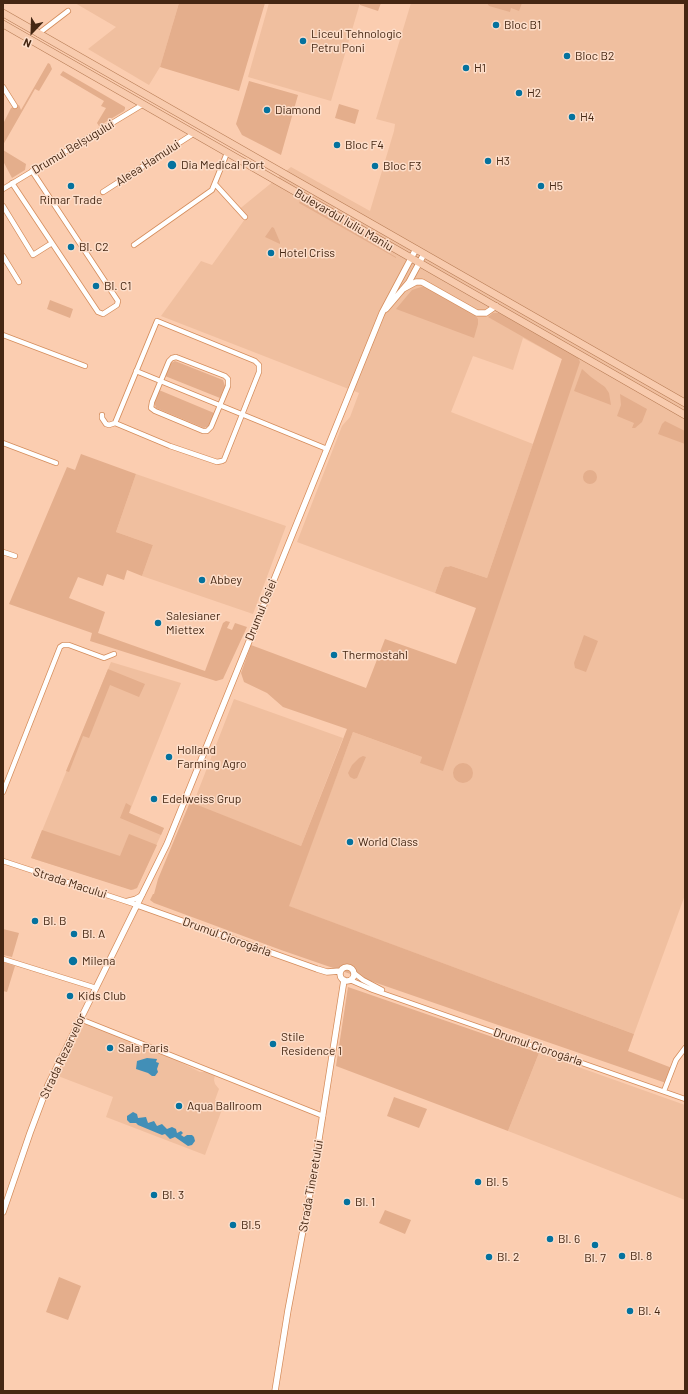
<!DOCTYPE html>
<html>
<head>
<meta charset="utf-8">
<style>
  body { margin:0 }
  #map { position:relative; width:688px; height:1394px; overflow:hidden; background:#fbcdb0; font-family:Barlow,sans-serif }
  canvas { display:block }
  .frame { position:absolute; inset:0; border:4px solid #452713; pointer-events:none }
  .north { position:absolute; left:12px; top:12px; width:40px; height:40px; -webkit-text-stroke:3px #fddeca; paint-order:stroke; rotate:203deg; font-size:11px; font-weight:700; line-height:16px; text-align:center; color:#452713 }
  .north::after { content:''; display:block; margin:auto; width:14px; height:18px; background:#452713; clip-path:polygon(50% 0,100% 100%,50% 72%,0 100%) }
</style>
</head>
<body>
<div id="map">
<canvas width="688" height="1394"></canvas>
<div class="frame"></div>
<div class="north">N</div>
</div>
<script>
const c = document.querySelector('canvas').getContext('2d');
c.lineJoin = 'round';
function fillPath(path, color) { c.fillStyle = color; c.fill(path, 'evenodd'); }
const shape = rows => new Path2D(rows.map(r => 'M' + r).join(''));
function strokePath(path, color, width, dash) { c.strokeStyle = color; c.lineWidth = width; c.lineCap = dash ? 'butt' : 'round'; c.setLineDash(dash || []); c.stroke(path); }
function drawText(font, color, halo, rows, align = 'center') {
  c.font = font + ' Barlow,sans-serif'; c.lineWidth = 3; c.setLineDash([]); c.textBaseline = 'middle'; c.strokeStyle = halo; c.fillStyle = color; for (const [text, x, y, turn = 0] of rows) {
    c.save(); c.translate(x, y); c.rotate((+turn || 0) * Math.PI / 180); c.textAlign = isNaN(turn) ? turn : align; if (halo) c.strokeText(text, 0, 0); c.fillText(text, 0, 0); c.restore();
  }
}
const built = shape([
  [75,3,179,3,160,67,149,85,88,49,116,27],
  [269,3,360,3,331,101,248,77],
  [411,3,685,3,685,895,634,1034,288,906,353,732,422,757,421,763,443,770,562,359,523,338,513,370,473,356,451,412,533,444,487,578,451,566,448,566,443,570,435,593,297,542,342,426,350,417,359,393,161,316,201,261,212,265,245,219,237,211,291,167,370,211,394,131,395,124,376,119],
  [136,474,286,526,253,614,142,576,153,545,116,532],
  [111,662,181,683,129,813,164,828,137,888,133,890,31,858],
  [234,699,343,738,301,846,193,804],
  [85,1023,174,1059,200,1072,207,1072,215,1075,214,1080,215,1084,219,1089,215,1100,224,1104,205,1155,106,1117,113,1097,58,1076],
  [539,1053,685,1105,685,1200,508,1131]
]);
const green = shape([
  [179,3,265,3,239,91,160,67],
  [360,3,381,3,378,11,360,5],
  [487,3,522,3,519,11,511,8,510,12,489,6],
  [48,63,50,64,52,69,39,91,35,89,3,145,3,124,11,108,19,105,21,110],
  [63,71,125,107,125,109,124,111,99,126,97,123,106,108,101,106,104,101,60,75],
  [249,81,298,95,281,155,242,135,236,124],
  [339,104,359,110,355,124,335,118],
  [3,150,26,164,25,170,12,178,3,161],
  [300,201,396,257,396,258,299,203],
  [272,227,274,228,280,242,280,244,265,237],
  [424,286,475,315,478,319,478,324,474,338,396,309,412,290],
  [50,300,73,309,70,318,47,309],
  [493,313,499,313,578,358,580,362,443,771,420,763,422,757,353,732,289,906,634,1034,628,1051,672,1068,666,1083,281,950,154,903,150,900,153,894,154,894,158,879,190,802,301,846,347,729,283,707,267,693,244,682,241,673,251,645,366,688,385,639,456,664,476,608,435,593,443,570,445,567,451,566,487,578,562,359,488,317],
  [175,361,223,380,225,386,220,398,165,376,171,363],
  [582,369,591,377,605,387,609,393,611,405,574,391],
  [159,390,214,413,209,426,204,428,156,408,154,402],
  [620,394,647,409,642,422,635,428,632,428,634,423,617,416,621,405],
  [665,421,685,431,685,444,658,434,662,424],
  [81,454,136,474,116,532,153,545,142,576,127,570,124,580,107,574,103,586,78,577,69,598,105,612,98,633,205,671,223,623,226,621,230,622,227,628,232,630,235,623,247,627,223,679,216,681,90,641,92,633,9,604,67,467,75,470],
  '583 477a7 7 0 1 1 14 0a7 7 0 1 1-14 0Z',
  [584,635,598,641,586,672,575,668,574,663],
  [108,669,145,684,139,697,110,685,89,738,83,736,69,772,66,771],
  [363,756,366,757,357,778,354,779,350,777,348,773,352,765,359,758],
  '453 773a10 10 0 1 1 20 0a10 10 0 1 1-20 0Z',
  [126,803,131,806,129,813,164,828,161,835,120,818],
  [42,830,120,856,129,834,157,845,137,888,131,890,31,858],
  [3,929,19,933,12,957,3,955],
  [3,962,15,966,7,992,3,991],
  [348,987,539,1053,508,1131,336,1066],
  [394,1097,427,1109,419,1128,387,1116],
  [385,1210,411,1220,405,1234,379,1223],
  [59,1277,81,1286,68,1320,46,1312]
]);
const water = shape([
  [147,1058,157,1059,156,1062,159,1063,157,1069,158,1072,155,1076,152,1076,148,1073,136,1069,137,1061],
  [133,1112,137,1114,138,1118,146,1117,148,1123,154,1121,157,1126,162,1124,167,1129,172,1127,176,1129,177,1133,181,1131,183,1133,181,1135,184,1137,187,1135,192,1135,194,1137,195,1141,192,1145,188,1146,175,1137,170,1139,165,1134,162,1135,138,1125,136,1123,130,1123,127,1120,127,1116]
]);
const minor = shape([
  [38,34,68,11],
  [3,87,15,106],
  [12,183,98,312,103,314,117,305,118,301,32,171],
  [215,184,245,217],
  [3,189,142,105],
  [103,192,193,134],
  [3,206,33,255,52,243],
  [134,245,212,190,227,153],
  [3,256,19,282],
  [3,335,85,366],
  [176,357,225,376,228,379,228,386,211,427,207,431,203,431,155,411,151,408,152,402,169,361,172,358,176,357],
  [136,371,327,449],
  [102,415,102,418,106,424,109,425,115,423,157,321,255,361,259,365,259,372,224,460,222,461,217,462,170,446,115,423],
  [3,443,56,463],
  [3,552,15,556],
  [3,792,60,647,63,645,69,645,104,658,114,654],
  [3,861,137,905],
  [127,901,135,899,142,895],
  [3,959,96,988],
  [354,973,363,980,382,990],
  [350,980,373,990,685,1099],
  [80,1019,323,1116],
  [664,1091,676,1060,685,1048]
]);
const tertiary = shape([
  [403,289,416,282,422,282,477,313,486,313,496,306],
  [386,309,409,282,424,254],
  [137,905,317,969,327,972,340,971],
  '340 974a7 7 0 1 1 14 0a7 7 0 1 1-14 0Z',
  [3,1212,30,1133,48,1085,167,844,382,313,416,249],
  [275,1391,288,1310,313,1177,344,980]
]);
const primary = shape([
  [3,13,685,403],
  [3,24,685,415]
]);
const markers = [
  [496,25,4,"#04729e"],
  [303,41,4,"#04729e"],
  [567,56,4,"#04729e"],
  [466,68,4,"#04729e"],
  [519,93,4,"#04729e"],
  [267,110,4,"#04729e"],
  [572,117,4,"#04729e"],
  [337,145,4,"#04729e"],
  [488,161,4,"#04729e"],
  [172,165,5,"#04729e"],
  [375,166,4,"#04729e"],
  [71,186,4,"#04729e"],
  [541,186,4,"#04729e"],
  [71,247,4,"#04729e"],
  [271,253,4,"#04729e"],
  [96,286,4,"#04729e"],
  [202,580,4,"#04729e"],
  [158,623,4,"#04729e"],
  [334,655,4,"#04729e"],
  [169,757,4,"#04729e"],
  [154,799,4,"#04729e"],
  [350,842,4,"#04729e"],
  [35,921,4,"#04729e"],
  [74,934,4,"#04729e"],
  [73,961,5,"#04729e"],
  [70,996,4,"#04729e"],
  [273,1044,4,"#04729e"],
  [110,1048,4,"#04729e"],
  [179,1106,4,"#04729e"],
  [478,1182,4,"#04729e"],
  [154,1195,4,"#04729e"],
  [347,1202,4,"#04729e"],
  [233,1225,4,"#04729e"],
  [550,1239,4,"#04729e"],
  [595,1245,4,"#04729e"],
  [622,1256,4,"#04729e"],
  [489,1257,4,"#04729e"],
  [630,1311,4,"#04729e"]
];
const poiNames = [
  ["Bloc B1",504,25],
  ["Liceul Tehnologic",311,34],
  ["Petru Poni",311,48],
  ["Bloc B2",575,56],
  ["H1",474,68],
  ["H2",527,93],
  ["Diamond",275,110],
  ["H4",580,117],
  ["Bloc F4",345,145],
  ["H3",496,161],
  ["Dia Medical Port",181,165],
  ["Bloc F3",383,166],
  ["H5",549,186],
  ["Rimar Trade",71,200,"center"],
  ["Bl. C2",79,247],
  ["Hotel Criss",279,253],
  ["Bl. C1",104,286],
  ["Abbey",210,580],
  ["Salesianer",166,616],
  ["Miettex",166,630],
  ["Thermostahl",342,655],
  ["Holland",177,750],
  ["Farming Agro",177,764],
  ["Edelweiss Grup",162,799],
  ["World Class",358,842],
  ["Bl. B",43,921],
  ["Bl. A",82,934],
  ["Milena",82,961],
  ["Kids Club",78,996],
  ["Stile",281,1037],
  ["Residence 1",281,1051],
  ["Sala Paris",118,1048],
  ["Aqua Ballroom",187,1106],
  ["Bl. 5",486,1182],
  ["Bl. 3",162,1195],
  ["Bl. 1",355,1202],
  ["Bl.5",241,1225],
  ["Bl. 6",558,1239],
  ["Bl. 8",630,1256],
  ["Bl. 2",497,1257],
  ["Bl. 7",595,1258,"center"],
  ["Bl. 4",638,1311]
];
const streetNames = [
  ["Drumul Belșugului",73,147,-31],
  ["Aleea Hamului",148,163,-33],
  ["Bulevardul Iuliu Maniu",344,220,30],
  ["Drumul Osiei",261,610,-68],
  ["Strada Macului",70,883,18],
  ["Drumul Ciorogârla",227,937,20],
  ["Drumul Ciorogârla",538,1047,19],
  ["Strada Rezervelor",63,1056,-65],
  ["Strada Tineretului",311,1186,-80]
];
fillPath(built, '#f0bf9f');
fillPath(green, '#e4ae8c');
fillPath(water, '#428fb7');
strokePath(minor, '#d48c5b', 6);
strokePath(tertiary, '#d48c5b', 7);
strokePath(primary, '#b77c55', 8);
strokePath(minor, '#fff', 4.5);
strokePath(tertiary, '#fff', 5.5);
strokePath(primary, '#f8cbae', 7);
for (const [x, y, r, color] of markers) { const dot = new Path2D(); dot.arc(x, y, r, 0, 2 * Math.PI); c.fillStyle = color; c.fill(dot); strokePath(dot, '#fddeca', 1.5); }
drawText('12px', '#452713', '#fddeca', poiNames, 'left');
drawText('12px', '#452713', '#fddeca', streetNames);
</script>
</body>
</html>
